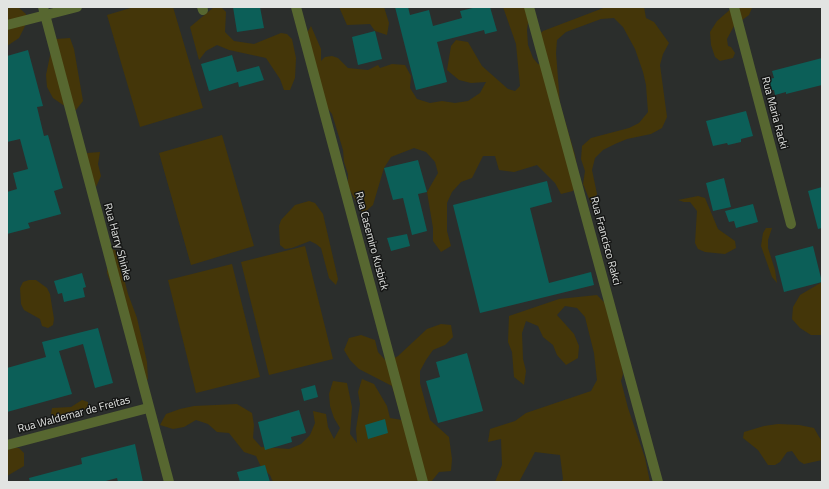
<!DOCTYPE html>
<html>
<head>
<meta charset="utf-8">
<style>
  body { margin:0 }
  #map { position:relative; width:829px; height:489px; overflow:hidden; background:#2b2e2c; font-family:"Titillium Web",sans-serif }
  canvas { display:block }
  .frame { position:absolute; inset:0; border:8px solid #e2e4e2; pointer-events:none }
</style>
</head>
<body>
<div id="map">
<canvas width="829" height="489"></canvas>
<div class="frame"></div>
</div>
<script>
const c = document.querySelector('canvas').getContext('2d');
c.lineJoin = 'round';
function fillPath(path, color) { c.fillStyle = color; c.fill(path, 'evenodd'); }
const shape = rows => new Path2D(rows.map(r => 'M' + r).join(''));
function strokePath(path, color, width, dash) { c.strokeStyle = color; c.lineWidth = width; c.lineCap = dash ? 'butt' : 'round'; c.setLineDash(dash || []); c.stroke(path); }
function drawText(font, color, halo, rows, align = 'center') {
  c.font = font + ' "Titillium Web",sans-serif'; c.lineWidth = 3; c.setLineDash([]); c.textBaseline = 'middle'; c.strokeStyle = halo; c.fillStyle = color; for (const [text, x, y, turn = 0] of rows) {
    c.save(); c.translate(x, y); c.rotate((+turn || 0) * Math.PI / 180); c.textAlign = isNaN(turn) ? turn : align; if (halo) c.strokeText(text, 0, 0); c.fillText(text, 0, 0); c.restore();
  }
}
const green = shape([
  [7,7,18,7,26,14,25,26,19,38,7,46],
  [134,7,173,7,203,108,140,127,107,15],
  [214,7,222,8,226,12,225,32,234,41,254,44,281,33,287,34,292,39,296,58,295,78,290,90,284,90,280,79,266,58,229,50,217,45,206,51,199,60,190,27],
  [339,7,384,7,389,23,387,35,375,31,370,24,347,25],
  [503,7,528,7,529,15,527,30,528,45,533,58,538,64,543,65,538,35,543,31,606,7,644,7,646,18,654,22,669,43,663,54,660,65,667,117,662,128,651,134,627,139,615,144,603,150,595,158,592,170,597,194,592,206,583,184,585,171,581,159,582,146,591,138,629,128,639,123,648,112,646,85,643,72,635,49,623,27,614,18,601,19,566,32,557,40,556,53,560,104,575,155,579,180,573,191,561,194,555,183,537,165,514,172,499,170,495,156,483,156,472,178,461,182,452,192,447,203,447,231,451,246,441,252,433,241,433,228,427,192,438,173,435,162,426,152,414,148,391,157,384,168,373,205,363,214,348,187,348,174,344,162,343,150,332,114,325,105,305,36,311,26,321,49,321,61,325,57,332,56,338,58,348,68,368,70,378,65,380,68,392,64,405,65,411,76,410,88,417,99,430,103,442,101,455,103,468,101,480,93,486,82,471,83,459,80,447,70,451,46,456,40,468,42,482,66,508,89,515,91,520,86,516,44],
  [733,7,752,8,749,15,734,26,727,39,728,46,731,47,735,53,733,58,720,61,715,57,711,45,710,32,717,21],
  [70,38,74,49,83,101,76,110,63,105,53,98,47,87,46,75,51,51,56,39],
  [222,135,254,246,191,265,159,153],
  [100,152,98,164,101,176,96,187,84,165,87,153],
  [698,196,705,198,718,229,735,241,736,248,725,254,705,252,698,249,695,243,697,211,690,202,684,202,678,200],
  [309,201,315,203,323,214,338,279,336,285,329,278,321,248,316,244,310,241,292,248,285,249,280,245,279,226,281,220,295,205],
  [766,228,772,228,768,240,768,248,775,270,777,283,772,277,761,246,763,233],
  [305,246,333,359,269,375,241,262],
  [112,249,117,251,128,294,137,318,147,362,148,380,143,376,107,273,107,260],
  [232,264,260,377,196,393,168,280],
  [29,280,36,280,47,288,50,294,54,319,53,325,48,328,42,326,40,319,24,310,21,304,20,288,23,282],
  [822,282,822,335,811,335,800,328,792,319,793,307,800,295],
  [597,295,606,304,621,361,623,374,621,381,628,408,645,458,650,482,561,482,563,479,560,455,535,452,519,482,495,482,502,465,501,439,488,442,490,429,515,421,526,413,591,391,597,380,594,353,585,317,577,308,565,306,557,315,574,334,579,346,578,358,566,365,557,355,553,345,543,337,538,326,526,321,522,333,523,359,526,371,524,385,514,377,512,352,508,342,509,316,559,299],
  [441,324,451,325,453,337,445,345,433,350,426,360,420,371,420,383,430,420,449,437,452,459,451,471,439,472,431,482,273,482,270,475,261,467,256,456,244,452,229,433,217,432,208,424,196,420,184,427,173,429,160,425,166,414,180,409,194,406,237,404,252,413,254,425,253,438,261,447,289,449,301,444,310,435,315,423,313,411,326,414,328,427,334,439,340,428,334,418,330,406,329,394,333,381,347,383,352,407,350,434,357,443,356,429,360,404,358,392,362,379,374,384,387,406,390,418,402,420,392,386,359,369,350,360,344,350,349,338,361,335,375,340,378,352,387,362,398,356,427,329],
  [82,400,88,402,88,408,82,411,57,418,51,414,52,408,71,407],
  [778,424,799,425,814,428,822,442,822,460,804,464,799,461,792,451,787,452,780,462,775,465,768,465,758,450,743,438,744,432,764,426],
  [7,447,19,448,24,453,24,466,7,476]
]);
const building = shape([
  [233,7,260,7,264,28,237,32],
  [395,7,408,7,410,15,429,10,433,26,462,18,460,11,477,7,490,7,497,31,485,34,484,30,437,42,447,82,416,90],
  [375,31,382,59,358,65,352,37],
  [28,50,43,106,37,107,44,136,48,135,63,188,54,191,61,214,28,223,30,228,7,234,7,192,17,189,13,173,28,169,20,139,7,142,7,56],
  [232,55,237,72,259,66,264,80,239,87,238,82,209,91,201,64],
  [822,58,822,85,786,94,786,92,775,95,774,90,771,90,768,79,774,78,772,71],
  [746,111,753,136,741,139,741,142,728,145,727,143,713,146,706,121],
  [418,160,427,192,418,194,427,231,412,235,403,198,393,200,384,168],
  [724,178,731,207,713,211,706,183],
  [547,181,552,202,530,208,549,283,591,272,594,285,480,313,453,205],
  [822,187,822,228,818,229,808,191],
  [753,204,758,222,736,228,734,221,729,222,725,211],
  [407,234,410,246,391,251,387,238],
  [813,246,822,282,784,292,775,256],
  [82,273,86,287,83,288,85,297,64,302,62,293,58,294,54,281],
  [98,328,113,383,95,388,83,344,59,351,72,394,7,412,7,368,46,357,42,342],
  [467,353,483,411,438,423,426,381,440,377,436,362],
  [315,385,318,397,304,401,301,389],
  [299,410,306,433,291,437,292,442,265,450,258,422],
  [385,419,388,433,368,439,365,425],
  [135,444,143,482,118,482,117,478,102,482,30,482,29,478,82,464,81,458],
  [265,465,270,482,240,482,237,472]
]);
const minor = shape([
  [43,7,169,482],
  [202,7,203,10],
  [296,7,423,482],
  [529,7,658,482],
  [734,7,791,224],
  [7,25,77,7],
  [7,445,148,408]
]);
const streetNames = [
  ["Rua Maria Racki",774,113,75],
  ["Rua Casemiro Kusbick",371,241,75],
  ["Rua Francisco Rakci",605,241,75],
  ["Rua Harry Shinke",117,242,75],
  ["Rua Waldemar de Freitas",74,415,-15]
];
fillPath(green, '#443609');
fillPath(building, '#0c5f58');
strokePath(minor, '#576730', 10);
drawText('11px', '#e2e4e2', '#151615', streetNames);
</script>
</body>
</html>
